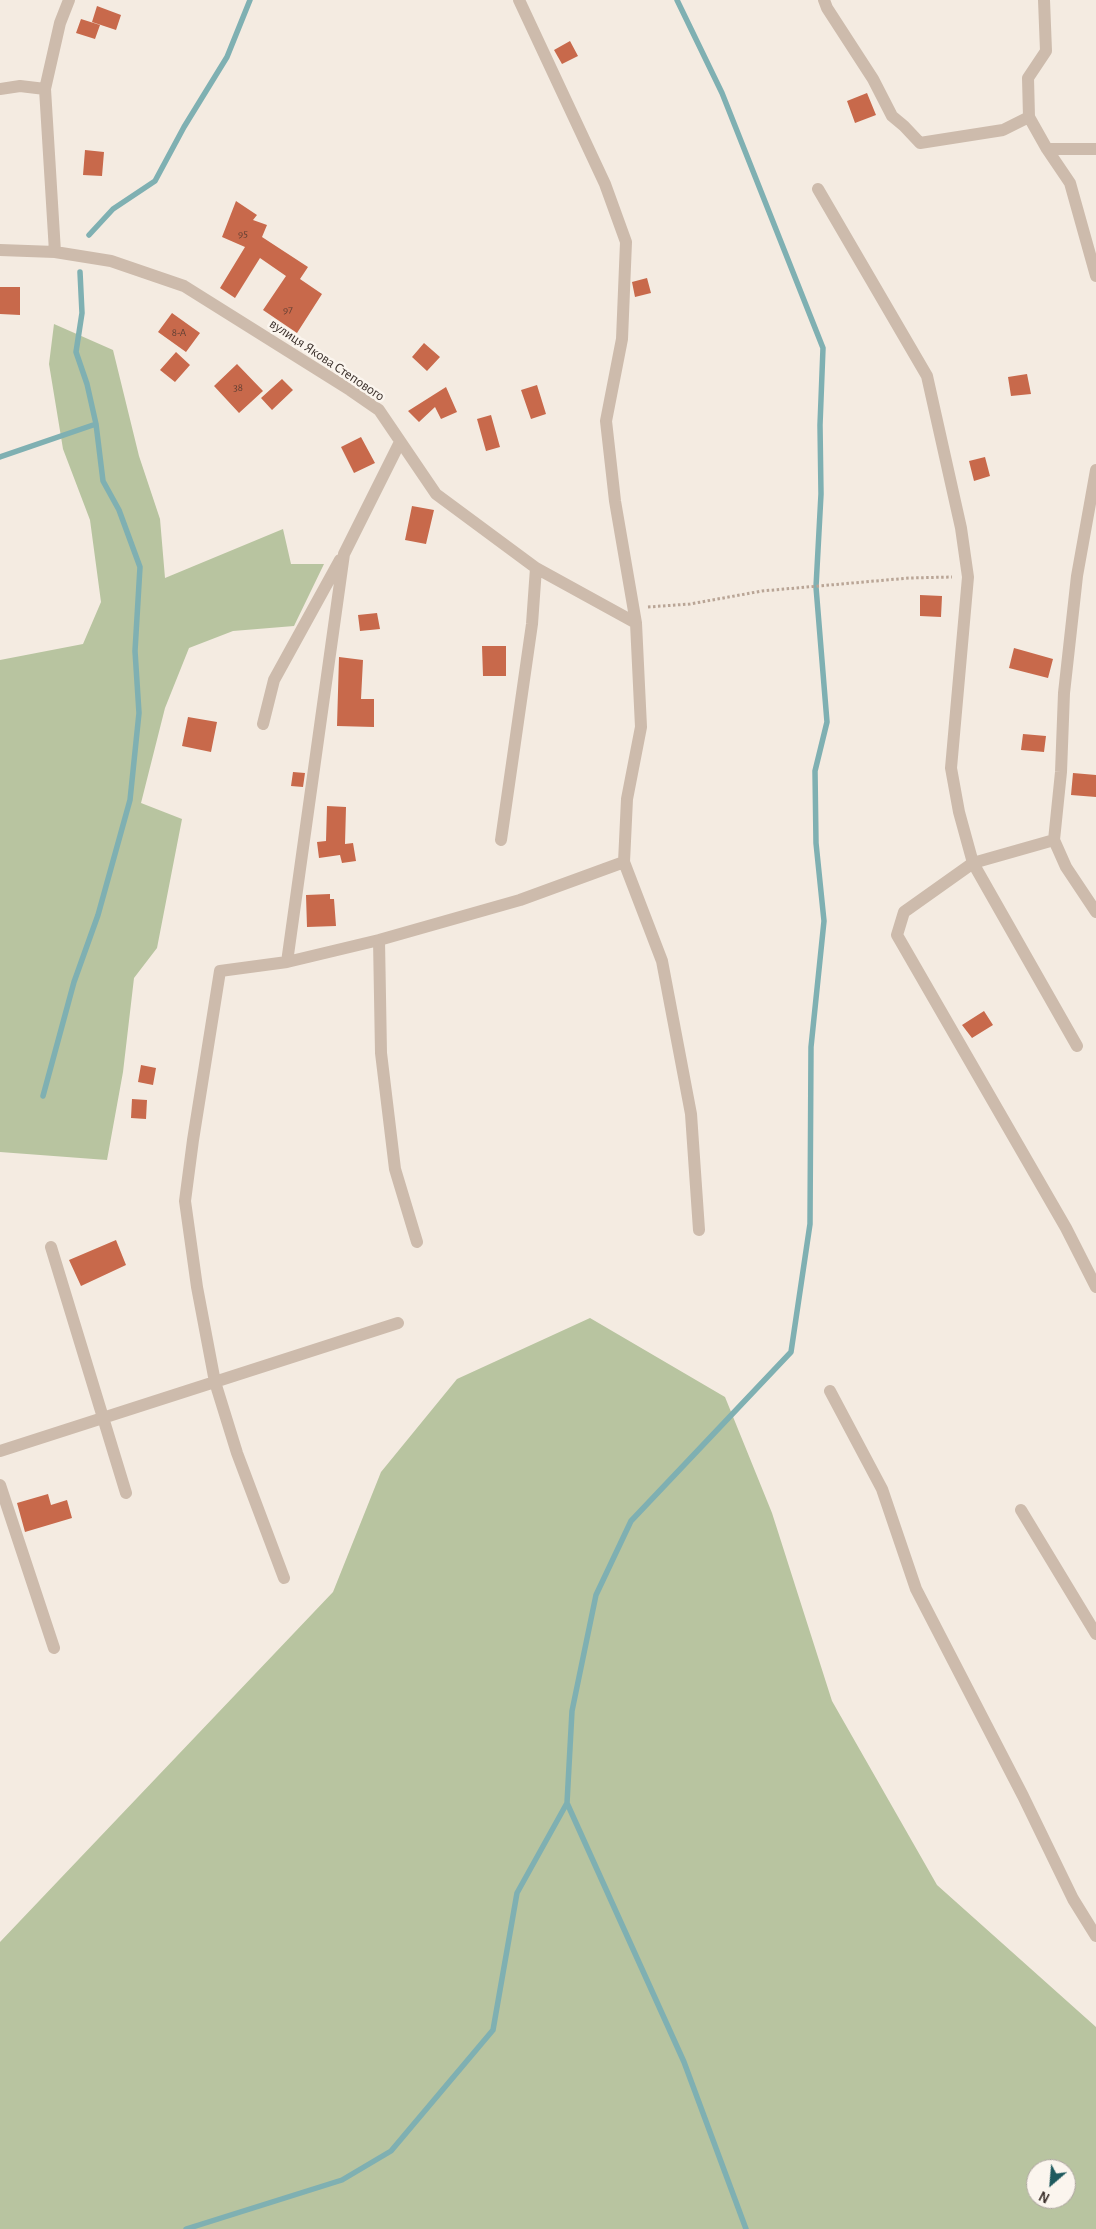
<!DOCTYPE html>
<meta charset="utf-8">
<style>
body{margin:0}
#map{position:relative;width:1096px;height:2229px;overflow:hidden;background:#f4ebe1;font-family:"Alegreya Sans",sans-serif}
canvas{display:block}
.north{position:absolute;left:1026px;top:2159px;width:50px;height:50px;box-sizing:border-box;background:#fbf5ee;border:1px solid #aea6a0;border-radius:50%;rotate:207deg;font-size:14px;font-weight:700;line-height:20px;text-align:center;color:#3b302b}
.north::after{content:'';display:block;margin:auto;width:18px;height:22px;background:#1f5a5e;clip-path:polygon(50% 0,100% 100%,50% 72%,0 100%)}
</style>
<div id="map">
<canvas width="1096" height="2229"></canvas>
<div class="north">N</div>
</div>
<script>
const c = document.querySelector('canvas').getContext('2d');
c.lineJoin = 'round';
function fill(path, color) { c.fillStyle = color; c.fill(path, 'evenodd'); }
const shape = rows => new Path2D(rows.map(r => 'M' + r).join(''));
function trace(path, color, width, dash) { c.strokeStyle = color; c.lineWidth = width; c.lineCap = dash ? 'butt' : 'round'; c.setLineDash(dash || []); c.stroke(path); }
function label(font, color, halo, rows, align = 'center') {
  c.font = font + ' "Alegreya Sans",sans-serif'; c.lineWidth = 5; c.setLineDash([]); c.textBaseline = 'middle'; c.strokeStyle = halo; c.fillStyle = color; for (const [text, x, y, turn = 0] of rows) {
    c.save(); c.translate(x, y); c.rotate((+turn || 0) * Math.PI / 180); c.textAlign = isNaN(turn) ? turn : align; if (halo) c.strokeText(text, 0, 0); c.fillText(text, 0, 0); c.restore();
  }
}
const green = shape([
 [54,324,113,350,139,456,160,519,165,578,283,529,291,564,324,564,294,626,233,631,189,648,165,708,141,803,182,819,157,948,134,978,123,1072,107,1160,0,1152,0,660,83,644,101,602,90,520,63,449,49,364],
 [590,1318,725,1397,772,1513,832,1701,937,1885,1096,2027,1096,2229,0,2229,0,1942,333,1592,381,1472,457,1379],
 [1036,2169,1066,2169,1066,2199,1036,2199]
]);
const stream = shape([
 [677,0,722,93,823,348,820,425,821,494,816,587,827,722,815,771,816,843,824,921,811,1047,810,1224,791,1352,631,1521,596,1595,572,1711,567,1803,684,2062,746,2229],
 [89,235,113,209,155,181,184,127,227,57,250,0],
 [0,457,96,424],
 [43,1096,74,982,98,915,130,800,139,713,135,651,140,567,119,510,103,481,96,424,87,384,76,352,82,313,80,272],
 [186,2229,342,2180,391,2151,493,2030,517,1893,567,1803]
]);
const building = shape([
 [97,6,121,15,116,30,92,22],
 [81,19,100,25,95,39,76,33],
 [570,41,578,56,562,64,554,50],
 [867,93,876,115,855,123,847,101],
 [85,150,104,152,102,176,83,175],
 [236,201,257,215,253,220,267,225,262,237,308,267,300,279,322,294,297,333,263,310,286,276,260,258,235,298,220,288,245,247,222,237],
 [647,278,651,293,635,297,632,282],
 [0,287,20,287,20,315,0,314],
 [172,313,200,333,186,352,158,332],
 [424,343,440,357,427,371,412,357],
 [176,352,190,365,175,382,160,370],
 [237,364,263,391,239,413,214,386],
 [1027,374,1031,394,1011,396,1008,377],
 [282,379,293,390,272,410,261,398],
 [537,385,546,414,531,419,521,390],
 [446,387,457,412,441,419,435,407,419,422,408,411],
 [491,415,500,447,486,451,477,419],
 [361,437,375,463,354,473,341,447],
 [985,457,990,476,974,481,969,461],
 [412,506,434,510,426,544,405,540],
 [920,595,942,596,941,617,920,616],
 [377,613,380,629,360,631,358,615],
 [482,646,506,646,506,676,483,676],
 [1014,648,1053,659,1048,678,1009,668],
 [339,657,363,660,361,699,374,699,374,727,337,726],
 [188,717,217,722,211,752,182,746],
 [1023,734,1046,736,1044,752,1021,750],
 [293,772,305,773,303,787,291,786],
 [1073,773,1096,775,1096,797,1071,795],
 [327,806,346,807,345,844,353,843,356,861,342,863,340,855,319,858,317,842,326,841],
 [330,894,330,899,334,899,336,926,307,927,306,895],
 [984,1011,993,1025,972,1038,962,1025],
 [141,1065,156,1068,153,1085,138,1082],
 [132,1099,147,1100,146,1119,131,1118],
 [116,1240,126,1265,81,1286,69,1260],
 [48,1494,51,1505,67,1500,72,1518,25,1532,17,1503]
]);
const path = shape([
 [648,607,690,604,762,591,909,578,952,577]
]);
const minor = shape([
 [519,0,605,184,626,242,622,339,606,421,615,501,636,623,641,727,627,799,624,862,662,961,691,1114,699,1230],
 [824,0,827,8,873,79,892,116,904,126,920,143,1003,130,1029,117],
 [1044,0,1046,51,1028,78,1029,117,1047,149,1070,183,1096,276],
 [0,89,20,86,45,89],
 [1047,149,1096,149],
 [818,189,927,376,961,528,968,577,951,768,959,812,973,863,1077,1046],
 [0,250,55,252,111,261,184,286,350,390,379,410,436,494,536,568,636,623],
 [55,252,45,89,60,23,69,0],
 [1096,470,1077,576,1064,693,1061,772,1054,840,1066,867,1096,912],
 [263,724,274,680,340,560],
 [501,840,532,624,536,568],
 [1054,840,973,863,904,912,897,935,1066,1228,1096,1287],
 [379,940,381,1053,395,1169,417,1242],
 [287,962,344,554,400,442],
 [51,1247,126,1493],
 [830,1391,882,1489,916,1589,1023,1796,1073,1899,1096,1936],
 [0,1451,398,1323],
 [0,1485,54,1648],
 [1021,1510,1096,1634],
 [284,1578,237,1453,215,1382,197,1287,185,1201,193,1140,220,971,287,962,379,940,520,900,624,862]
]);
const numberNames = [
 ["95",243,234],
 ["97",288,310],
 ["8-А",179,333],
 ["38",238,388]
];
const streetNames = [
 ["вулиця Якова Степового",327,360,34]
];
fill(green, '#b8c4a0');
trace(stream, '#7fb0b2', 5.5);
fill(building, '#c8694b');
trace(path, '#b9a596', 3, [2.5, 2.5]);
trace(minor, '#cdbbac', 12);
label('11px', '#5e3e33', null, numberNames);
label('14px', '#3b302b', '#fbf5ee', streetNames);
</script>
